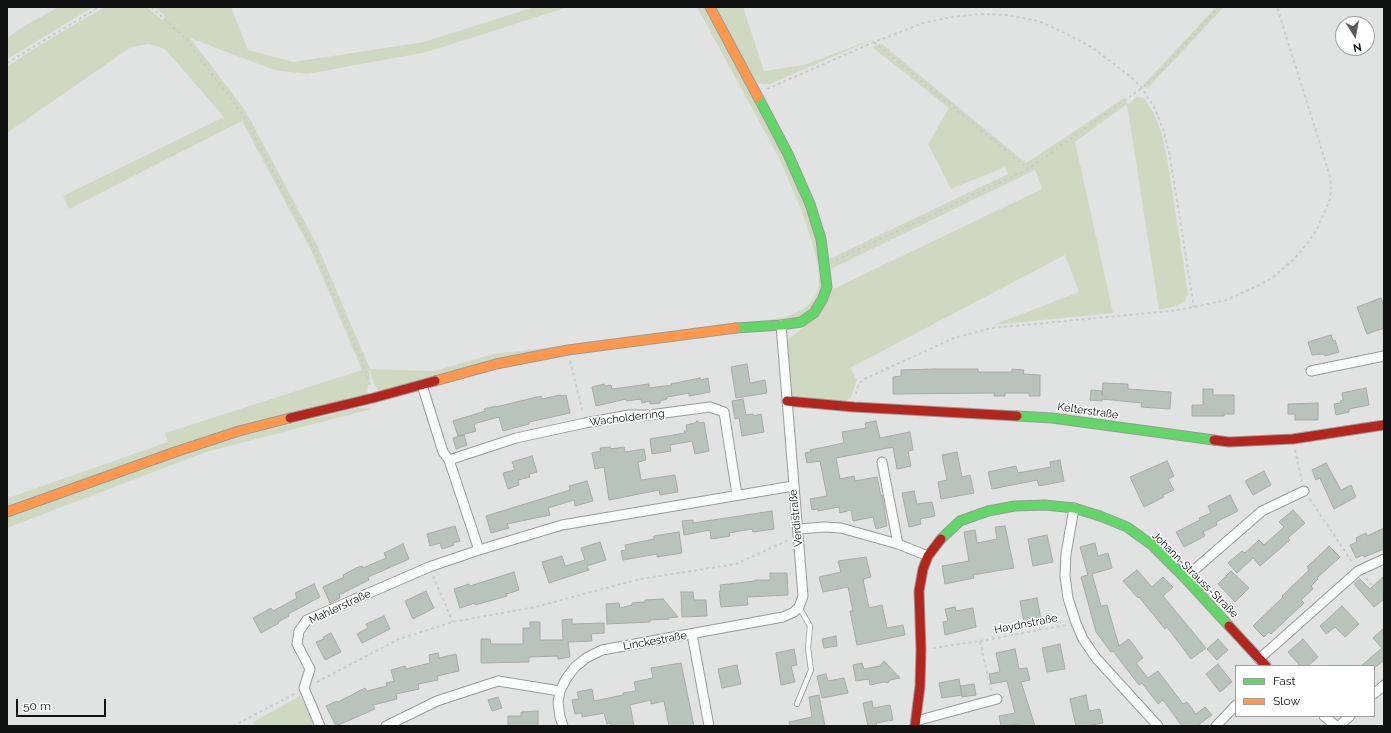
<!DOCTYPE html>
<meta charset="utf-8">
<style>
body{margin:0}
#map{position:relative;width:1391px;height:733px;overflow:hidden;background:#e1e3e2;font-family:Raleway,sans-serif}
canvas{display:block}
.frame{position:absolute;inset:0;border:8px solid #111212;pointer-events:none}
.legend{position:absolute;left:1235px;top:665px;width:140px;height:52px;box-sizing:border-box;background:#fff;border:1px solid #a0a0a0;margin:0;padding:5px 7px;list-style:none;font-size:12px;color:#111212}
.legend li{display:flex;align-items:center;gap:8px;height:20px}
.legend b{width:20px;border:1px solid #a0a0a0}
.north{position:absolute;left:1335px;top:16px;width:40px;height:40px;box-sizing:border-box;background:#fff;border:1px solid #a0a0a0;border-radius:50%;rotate:169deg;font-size:11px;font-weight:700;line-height:16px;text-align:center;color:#111212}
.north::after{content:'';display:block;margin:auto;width:14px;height:18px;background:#5a5b5b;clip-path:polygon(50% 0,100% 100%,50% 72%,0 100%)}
.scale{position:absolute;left:16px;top:699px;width:90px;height:18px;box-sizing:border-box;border:2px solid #111212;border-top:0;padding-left:5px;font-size:12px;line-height:14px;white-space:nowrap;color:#111212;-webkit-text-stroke:3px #fff;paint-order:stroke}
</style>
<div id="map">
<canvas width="1391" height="733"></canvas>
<div class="frame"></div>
<ul class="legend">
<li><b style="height:5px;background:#63d668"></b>Fast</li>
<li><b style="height:5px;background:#ff974d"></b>Slow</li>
</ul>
<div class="north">N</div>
<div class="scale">50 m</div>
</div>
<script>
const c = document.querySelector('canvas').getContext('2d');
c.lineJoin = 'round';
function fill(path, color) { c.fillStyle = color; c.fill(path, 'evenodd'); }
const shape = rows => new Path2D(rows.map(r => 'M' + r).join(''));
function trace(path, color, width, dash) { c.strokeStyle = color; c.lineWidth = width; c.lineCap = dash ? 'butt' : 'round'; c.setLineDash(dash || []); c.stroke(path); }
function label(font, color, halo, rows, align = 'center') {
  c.font = font + ' Raleway,sans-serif'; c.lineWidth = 3; c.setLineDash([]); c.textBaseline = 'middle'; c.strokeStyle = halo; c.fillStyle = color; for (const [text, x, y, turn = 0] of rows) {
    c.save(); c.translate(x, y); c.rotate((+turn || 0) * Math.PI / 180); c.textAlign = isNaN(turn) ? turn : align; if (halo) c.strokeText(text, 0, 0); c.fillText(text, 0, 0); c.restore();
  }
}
const green = shape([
 [59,7,93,7,7,59,7,38,24,26],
 [105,7,147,7,163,21,165,16,154,7,231,7,248,50,293,62,424,42,534,7,568,7,427,52,307,74,274,70,190,38,245,110,317,245,370,369,434,371,493,354,562,346,381,392,375,386,370,371,367,395,7,507,7,496,8,498,168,442,165,433,362,370,311,250,242,121,69,209,63,196,224,117,165,49,149,44,131,47,7,133,7,66,65,30],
 [697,7,705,7,784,154,817,239,823,286,810,310,799,317,750,323,785,317,804,309,814,299,819,286,818,267,812,242,801,209,779,158],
 [715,7,743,7,764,71,804,65,876,38,770,84,762,84,754,81],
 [1216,7,1224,7,1147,89,1144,84],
 [882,44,1026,163,1124,98,1128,104,1137,97,1144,98,1153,112,1161,131,1167,158,1188,293,1185,301,1176,306,1159,310,1127,104,1075,142,1113,313,993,325,1079,292,1065,255,850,368,857,380,851,397,846,401,790,398,787,340,818,316,831,290,1042,189,1035,170,831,269,829,259,1008,174,1005,167,951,189,928,144,949,108,872,47],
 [358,408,372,409,206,452,7,528,7,517,177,456,242,436],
 [300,696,316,724,311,726,254,726,253,722]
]);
const building = shape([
 [1381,298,1384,307,1384,328,1367,334,1357,307,1381,298],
 [1331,335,1333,341,1335,340,1339,352,1325,356,1324,354,1312,355,1308,342,1331,335],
 [747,364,750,383,765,380,767,393,736,398,731,367,747,364],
 [934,369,978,369,978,372,1012,372,1012,369,1024,370,1023,374,1040,375,1040,396,1029,396,1029,393,1005,393,1005,396,994,396,995,393,893,394,893,377,901,376,901,370,934,369],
 [700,378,701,380,708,378,710,392,689,396,689,393,667,397,667,399,660,401,660,403,650,404,650,401,642,403,641,399,627,401,626,399,596,406,592,387,604,384,605,386,611,385,612,389,649,384,649,388,672,385,671,384,700,378],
 [1103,383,1128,384,1128,389,1171,392,1170,409,1141,407,1142,403,1102,399,1102,401,1090,400,1091,390,1102,391,1102,395,1103,383],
 [1366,388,1369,405,1349,409,1349,412,1336,415,1334,404,1341,403,1340,401,1343,400,1342,393,1366,388],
 [1203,389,1213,389,1213,395,1234,395,1234,414,1224,414,1224,416,1192,416,1192,405,1203,405,1203,389],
 [560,395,561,396,566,395,570,413,529,422,529,424,503,431,499,417,477,423,474,425,476,431,458,436,453,421,485,411,484,409,496,406,496,407,541,396,542,399,560,395],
 [743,399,746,415,753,414,754,416,761,414,764,432,742,436,739,418,735,419,732,401,743,399],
 [1318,403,1318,420,1295,420,1295,414,1288,414,1288,404,1318,403],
 [697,421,700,423,704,422,709,451,695,454,692,441,670,445,671,451,652,454,650,439,685,433,684,431,687,431,686,425,695,423,697,421],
 [876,421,880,438,910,432,913,450,908,451,911,466,897,469,893,447,836,458,840,479,854,476,855,481,877,477,881,496,882,495,887,526,876,529,873,517,853,521,851,510,840,513,839,507,818,511,818,509,812,510,810,499,827,496,820,461,807,463,805,453,811,452,810,450,844,443,842,432,866,428,865,423,876,421],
 [464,435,467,445,456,449,453,438,464,435],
 [610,447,610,449,624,447,625,452,644,449,646,460,638,462,641,480,675,475,678,492,660,495,659,490,609,500,604,467,595,469,592,453,601,451,600,448,610,447],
 [957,452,962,477,970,475,974,493,941,499,938,482,947,480,942,455,957,452],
 [532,456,537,472,529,474,530,477,518,480,519,485,508,489,503,473,515,470,512,462,532,456],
 [1060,460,1064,481,1039,486,1037,480,992,489,988,472,1016,466,1018,473,1051,467,1050,462,1060,460],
 [1167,461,1174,476,1168,479,1174,490,1163,495,1164,497,1144,507,1130,477,1167,461],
 [1326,463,1341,490,1351,485,1356,497,1334,509,1320,478,1316,480,1312,470,1326,463],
 [1264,471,1271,485,1253,495,1245,481,1264,471],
 [587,481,593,501,575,506,574,500,548,508,550,515,507,524,509,528,491,533,486,516,570,490,569,486,587,481],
 [914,491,917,504,932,502,935,516,920,519,921,524,909,527,902,493,914,491],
 [1230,495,1238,511,1216,522,1217,525,1203,532,1205,536,1184,547,1176,532,1200,520,1199,518,1211,513,1208,506,1230,495],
 [1293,510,1305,523,1288,538,1290,540,1260,566,1253,558,1237,573,1228,563,1242,551,1245,553,1259,540,1264,545,1284,527,1279,522,1293,510],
 [772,511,774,529,753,532,752,529,729,533,730,536,711,539,710,530,684,535,682,521,693,520,693,523,772,511],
 [455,526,460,541,453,543,454,545,442,549,440,543,430,546,427,534,455,526],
 [1005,526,1014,568,973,575,974,578,945,584,942,566,969,561,964,532,975,530,977,543,997,539,995,527,1005,526],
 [1384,528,1384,549,1364,557,1363,555,1356,558,1350,545,1357,542,1356,538,1366,533,1367,536,1384,528],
 [679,532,682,553,657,557,657,554,623,560,621,551,626,550,625,545,654,539,654,536,679,532],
 [1047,535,1053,562,1033,566,1028,539,1047,535],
 [600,542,606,560,587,566,589,570,549,583,542,562,562,556,565,566,585,560,581,548,600,542],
 [1095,543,1098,556,1108,553,1112,568,1092,574,1101,606,1107,605,1119,646,1129,639,1143,658,1136,663,1148,678,1158,671,1183,704,1187,702,1196,714,1205,707,1212,715,1197,726,1182,726,1163,700,1158,704,1142,683,1139,685,1113,651,1111,652,1096,632,1081,577,1088,575,1080,547,1095,543],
 [403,544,409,559,368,577,369,580,339,595,340,598,330,603,323,587,344,577,343,575,356,568,362,566,363,568,386,558,384,553,403,544],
 [1329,546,1340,557,1317,578,1318,579,1311,586,1313,589,1301,600,1304,603,1271,634,1269,632,1264,637,1253,626,1283,597,1282,596,1309,570,1307,567,1329,546],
 [866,557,871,577,863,579,869,608,882,605,887,628,903,625,905,635,857,645,850,611,853,611,848,587,823,592,819,577,841,572,838,561,866,557],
 [1137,570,1152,587,1163,577,1173,587,1163,596,1206,648,1191,659,1167,627,1165,629,1139,597,1138,598,1123,581,1137,570],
 [1231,571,1249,588,1235,602,1218,584,1231,571],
 [514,572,519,590,506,594,507,596,475,605,475,603,460,608,454,589,469,584,470,586,514,572],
 [770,573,787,573,788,595,747,597,748,605,721,607,719,591,721,591,720,585,755,581,755,580,770,580,770,573],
 [1384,576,1384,599,1374,607,1354,584,1360,579,1370,589,1384,576],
 [314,584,320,597,288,614,289,616,278,622,279,623,261,633,253,618,271,608,273,611,297,598,295,593,314,584],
 [426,591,434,608,413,619,405,601,426,591],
 [681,592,693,592,694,600,706,600,707,616,682,617,681,592],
 [1037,598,1041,619,1024,622,1020,601,1037,598],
 [663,599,678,617,668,618,669,619,650,620,650,622,607,624,606,604,619,603,620,608,632,605,632,603,645,602,645,600,663,599],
 [1342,606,1359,624,1345,637,1335,627,1326,634,1320,626,1342,606],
 [955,607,956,611,973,608,976,627,945,635,943,622,948,621,945,609,955,607],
 [384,616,390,629,362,643,357,634,368,628,366,624,384,616],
 [572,619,572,624,604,623,604,633,591,634,592,641,568,642,570,657,558,659,558,656,529,657,529,662,481,663,481,639,490,639,491,644,523,644,523,628,530,628,530,622,540,622,540,640,563,640,562,620,572,619],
 [1384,628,1384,660,1377,666,1361,666,1382,648,1373,638,1384,628],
 [331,633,341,652,325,660,316,642,324,639,323,637,331,633],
 [836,636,837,646,824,648,822,639,836,636],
 [1218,639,1228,650,1217,660,1207,649,1218,639],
 [1303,639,1318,657,1308,666,1300,666,1288,652,1303,639],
 [1060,644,1065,669,1047,672,1042,648,1060,644],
 [794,649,797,665,791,666,795,682,781,685,776,653,794,649],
 [1015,649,1019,669,1027,668,1030,680,1021,682,1035,726,1020,726,1020,724,1001,726,999,716,1015,713,1007,681,991,684,989,674,1000,672,996,653,1015,649],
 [438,653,439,658,456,654,459,671,437,676,438,680,418,684,419,689,396,694,397,699,373,705,375,709,336,726,326,706,337,701,338,702,365,688,367,691,387,686,386,683,394,681,391,670,405,666,406,669,430,663,429,655,438,653],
 [884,661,900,678,890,680,888,683,884,682,870,685,869,679,856,681,853,665,862,663,864,669,880,666,884,661],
 [681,663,694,726,669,726,664,701,651,704,651,700,630,705,634,726,611,726,611,723,607,724,604,713,582,717,582,713,575,714,572,700,579,699,577,692,592,689,594,701,623,695,623,693,636,691,634,682,653,678,651,668,681,663],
 [1218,664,1232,682,1220,692,1206,674,1218,664],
 [737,665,741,684,722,688,718,669,737,665],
 [826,674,828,681,844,678,848,693,822,698,817,676,826,674],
 [959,679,962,695,942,698,939,683,959,679],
 [974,684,976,695,962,697,960,686,974,684],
 [819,695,825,726,790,726,789,722,812,717,809,697,819,695],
 [1086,695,1089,711,1100,709,1103,723,1086,726,1076,726,1070,699,1086,695],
 [498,697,502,708,492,711,488,700,498,697],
 [872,701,873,708,890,705,893,720,876,723,877,726,868,726,863,703,872,701],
 [538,711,538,726,508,726,508,716,521,716,521,712,538,711]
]);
const path = shape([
 [151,7,185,38,243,115,314,249,366,370,370,385],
 [874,42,1028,169],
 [7,63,99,7],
 [767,89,874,42,923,23,952,17,980,14,1008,15,1038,21,1065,33,1093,48,1130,76,1142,88,1155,109,1163,129,1170,157,1194,307],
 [836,260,1028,169,1142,88,1153,79,1219,7],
 [570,361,583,413],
 [856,394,857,388,862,380,954,338,992,328,1171,311,1194,307,1226,300,1253,288,1272,278,1293,260,1307,244,1317,229,1330,199,1331,185,1329,173,1277,7],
 [1295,450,1302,481],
 [1310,499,1352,562],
 [433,576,453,622],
 [1366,578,1378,592],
 [980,641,1066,625],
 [933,648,980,641,991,690],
 [317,682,399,639,453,622,535,607,640,579,736,564,788,540],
 [233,726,296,693]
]);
const lane = shape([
 [797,704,811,670,808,648,810,626,799,607]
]);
const street = shape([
 [1311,371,1384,356],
 [422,385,443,452,449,460,479,550,562,525,793,486],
 [449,460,516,438,585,423,629,415,649,415,710,407,724,412,737,495],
 [882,462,898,544],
 [1074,508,1066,554,1065,576,1068,598,1076,623,1083,639,1096,658,1158,726],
 [798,529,825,527,841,528,898,544,928,556],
 [1185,578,1262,511,1304,491],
 [692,634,709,726],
 [1259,659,1358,571,1384,559],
 [1374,694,1384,685],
 [1324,716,1336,726],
 [916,721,997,699],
 [320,726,304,688,310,669,297,644,299,631,307,620,429,567,479,550],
 [386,726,437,701,498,681,560,691],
 [563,726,560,717,558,702,560,691,566,679,575,667,586,658,602,650,783,617,794,612,799,607,803,596,781,325],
 [1216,726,1236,705],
 [1339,726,1350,716]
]);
const fast = shape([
 [736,328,781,325,801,322,814,313,822,300,827,287,821,239,810,204,788,154,758,97],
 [1017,416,1052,418,1214,440],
 [941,539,960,521,988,511,1015,506,1045,505,1074,508,1100,516,1127,527,1152,545,1185,578,1229,626]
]);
const slow = shape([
 [710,7,758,97],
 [435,381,496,364,568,350,736,328],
 [7,512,175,452,239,431,290,418]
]);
const jam = shape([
 [787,401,854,407,1017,416],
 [290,418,373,398,435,381],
 [1214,440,1229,442,1293,439,1384,425],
 [1229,626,1266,666],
 [915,726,920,686,921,650,919,591,923,569,928,556,941,539]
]);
const streetNames = [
 ["Kelterstraße",1088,411,8],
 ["Wacholderring",627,418,-7],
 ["Verdistraße",796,518,-96],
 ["Johann-Strauss-Straße",1195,575,45],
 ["Mahlerstraße",340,607,-25],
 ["Haydnstraße",1026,624,-11],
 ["Linckestraße",655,641,-10]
];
fill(green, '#cfd9c2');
fill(building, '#b8c3bc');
trace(building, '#a8aaa9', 1);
trace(lane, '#9a9c9b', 6);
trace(street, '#9a9c9b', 11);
trace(fast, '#9a9c9b', 11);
trace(slow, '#9a9c9b', 11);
trace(jam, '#9a9c9b', 11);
trace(path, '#cacbcb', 2, [3, 3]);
trace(lane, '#fafbfb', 4.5);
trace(street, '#fafbfb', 9);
trace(fast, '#63d668', 9);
trace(slow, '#ff974d', 9);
trace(jam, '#b3261e', 9);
label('11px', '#111212', '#fff', streetNames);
</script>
